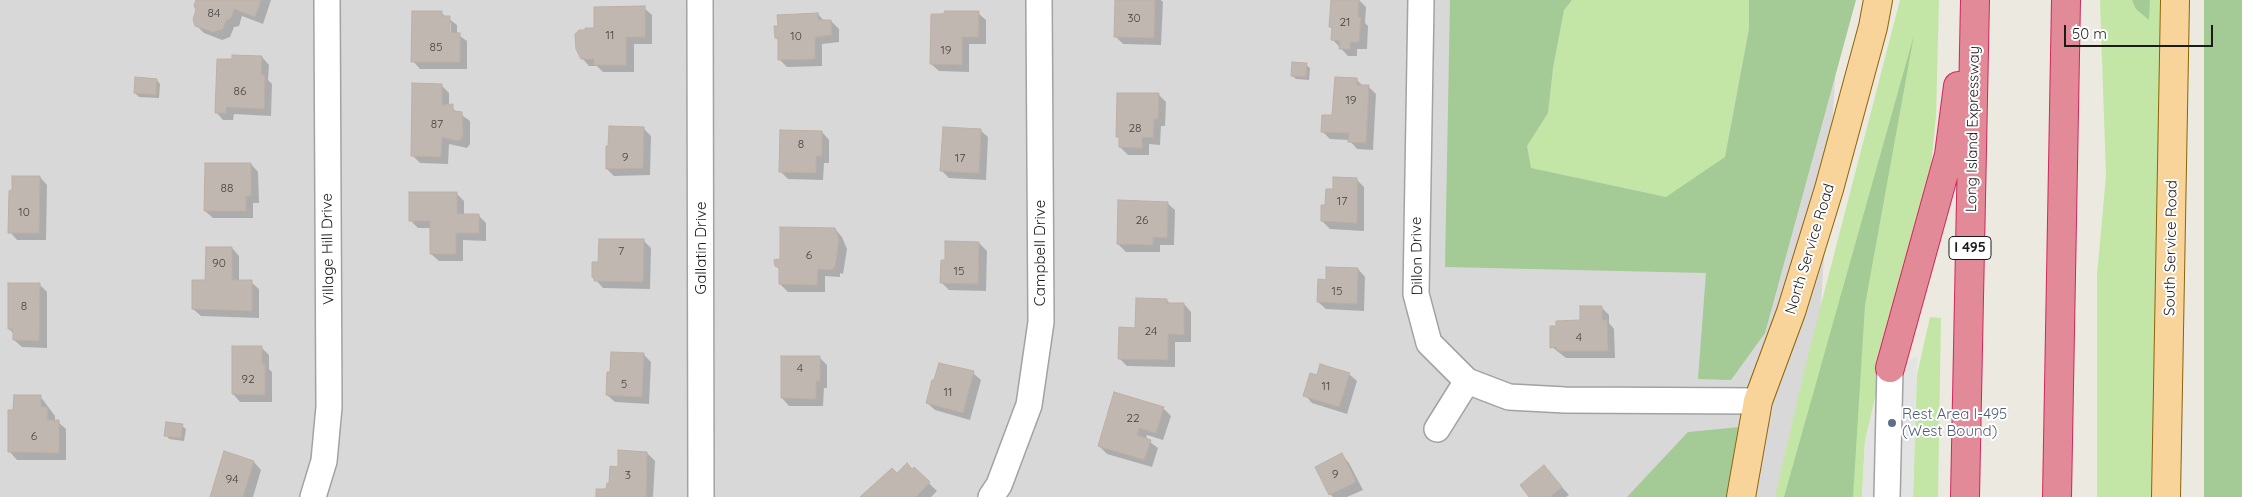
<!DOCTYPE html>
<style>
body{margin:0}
#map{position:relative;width:2242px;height:497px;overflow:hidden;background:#ece9e0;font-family:Quicksand,sans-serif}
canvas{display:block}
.scale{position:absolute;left:2064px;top:25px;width:149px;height:22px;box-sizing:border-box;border:2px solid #1b1b1b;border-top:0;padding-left:6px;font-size:15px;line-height:18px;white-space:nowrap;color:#1b1b1b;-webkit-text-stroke:4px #fff;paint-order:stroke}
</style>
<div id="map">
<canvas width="2242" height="497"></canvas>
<div class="scale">50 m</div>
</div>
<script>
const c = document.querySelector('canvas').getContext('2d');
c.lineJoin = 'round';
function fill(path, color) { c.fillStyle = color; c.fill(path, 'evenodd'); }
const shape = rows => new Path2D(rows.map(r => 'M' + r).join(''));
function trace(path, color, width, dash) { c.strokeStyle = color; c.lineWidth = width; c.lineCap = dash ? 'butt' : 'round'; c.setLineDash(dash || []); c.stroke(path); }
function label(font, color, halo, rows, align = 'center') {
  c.font = font + ' Quicksand,sans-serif'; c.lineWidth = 4; c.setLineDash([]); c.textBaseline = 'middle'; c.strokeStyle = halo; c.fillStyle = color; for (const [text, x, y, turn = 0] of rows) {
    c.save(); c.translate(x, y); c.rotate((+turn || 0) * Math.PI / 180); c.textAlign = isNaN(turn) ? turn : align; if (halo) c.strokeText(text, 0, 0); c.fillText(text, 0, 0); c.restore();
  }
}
const residential = shape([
 [0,0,1840,0,1809,497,0,497]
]);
const grass = shape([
 [1572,0,1749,0,1749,29,1725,157,1667,197,1531,168,1527,146,1548,113,1553,68,1564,10],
 [1900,0,1939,0,1936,116,1927,205,1876,394,1865,441,1862,497,1775,497,1809,351],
 [2100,0,2162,0,2154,497,2097,497,2097,275,2106,176],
 [1930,317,1941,318,1938,497,1913,497,1917,375]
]);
const forest = shape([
 [1450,0,1572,0,1564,10,1553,68,1548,113,1527,146,1531,168,1666,197,1725,157,1749,29,1749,0,1856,0,1765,333,1731,380,1698,379,1706,273,1445,267],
 [2132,0,2150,0,2149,20,2136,9],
 [2204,0,2242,0,2242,497,2204,497],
 [1914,35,1865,305,1853,497,1784,497],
 [1740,427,1728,497,1627,497,1688,432]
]);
const parking = shape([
 [1917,357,1913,497,1862,497,1865,441,1884,366]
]);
const shadow = shape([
 [197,0,271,0,263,24,242,16,239,26,234,27,230,37,222,40,204,33,196,25],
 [1116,0,1161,0,1163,2,1161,45,1123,44,1115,36],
 [1332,0,1359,0,1366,7,1365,23,1368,26,1367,49,1357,49,1357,56,1348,56,1333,40,1333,29,1330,27],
 [644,8,652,15,652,44,634,44,634,72,603,72,597,66,589,66,582,58,595,29],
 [441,13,457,25,457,34,467,41,467,69,420,69,413,61],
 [449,21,451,23,451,39,448,39],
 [978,13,986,20,986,44,969,44,969,72,939,71,931,64],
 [818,14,824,21,831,21,839,29,839,42,822,44,822,66,787,67,780,60,779,41,776,38],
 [262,57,269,65,268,80,272,84,271,116,234,114,233,120,223,120,216,112],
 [1306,65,1310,68,1309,80,1296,79,1292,75],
 [1356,79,1363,86,1369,87,1376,94,1373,150,1357,149,1349,140,1330,139,1322,131],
 [157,80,160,84,159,98,139,97,135,93],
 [441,85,449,93,449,106,470,121,470,144,467,148,449,144,448,164,420,163,412,155],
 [1158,94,1166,102,1165,126,1161,126,1160,145,1149,144,1149,155,1128,155,1120,147,1120,139,1118,136],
 [643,128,651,136,650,175,614,176,607,169],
 [980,130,988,137,986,180,949,178,941,170],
 [822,132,829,140,829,163,824,163,823,180,788,179,780,171],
 [251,164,258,172,259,203,253,203,253,218,213,218,205,211],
 [40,177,47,185,46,240,17,240,10,232],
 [1356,179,1364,187,1364,231,1330,229,1322,221,1334,191],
 [456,193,464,201,464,215,478,215,486,223,486,241,463,240,463,261,439,261,431,254,431,228,418,228,411,221],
 [1167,203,1175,210,1174,245,1160,245,1160,252,1126,252,1118,244],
 [835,229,842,237,847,249,843,274,840,273,840,277,825,276,825,292,788,292,780,284,781,270,776,265,781,260],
 [644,241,651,248,650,289,603,288,596,280,599,264],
 [979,243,987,251,986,291,949,290,941,282],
 [232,248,239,256,239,281,251,282,259,289,259,318,201,316,193,309,207,281],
 [1358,269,1365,277,1364,311,1326,309,1318,302,1327,281],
 [39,284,47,292,47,348,22,347,14,340,14,334,9,329],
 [1166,300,1171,304,1184,304,1191,312,1191,342,1175,342,1175,367,1127,366,1120,359,1137,329],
 [1601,307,1609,315,1609,323,1614,329,1615,358,1566,358,1552,347],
 [262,348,269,355,269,369,272,372,272,402,240,402,233,394],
 [643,354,651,362,649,404,615,402,607,395],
 [819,357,827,365,827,388,824,388,823,406,789,406,782,398],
 [973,373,981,380,970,420,935,410,927,403],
 [1349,374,1357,381,1347,414,1312,403,1305,395],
 [40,396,55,416,55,421,58,422,66,429,66,460,17,460,10,452,15,411],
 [1163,408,1171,416,1163,440,1147,435,1146,439,1158,448,1152,467,1107,454,1099,446],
 [182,426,186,429,184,441,169,439,166,435],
 [647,453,655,461,653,497,597,497,608,491,619,468],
 [1342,455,1349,463,1363,490,1347,497,1333,497,1330,494],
 [254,462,261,470,253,497,211,497],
 [1544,467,1569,495,1566,497,1531,497],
 [914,469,937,491,931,497,862,497,897,475]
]);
const building = shape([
 [196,0,261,0,255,17,234,9,231,18,226,20,223,29,213,32,195,26,193,19,196,10,194,5,196,0],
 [1115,0,1155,0,1154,38,1114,37,1115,0],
 [1331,0,1359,0,1358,17,1361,17,1359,42,1350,42,1350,49,1339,49,1340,41,1331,40,1332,27,1329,27,1331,0],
 [645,6,645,37,626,37,626,65,594,65,594,59,581,59,576,49,575,34,579,30,585,30,585,28,594,28,594,7,645,6],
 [412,11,442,11,442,16,450,16,450,32,460,33,460,62,411,62,412,11],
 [945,11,979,11,978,37,962,37,962,65,930,64,931,14,943,14,945,11],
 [818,13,818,20,831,20,832,35,815,37,815,59,778,60,778,38,775,38,774,26,778,26,777,15,818,13],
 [232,55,262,56,261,75,265,75,264,109,226,107,226,113,215,113,217,59,232,59,232,55],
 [1292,62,1307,63,1306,77,1291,76,1292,62],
 [135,77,157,79,156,95,134,93,135,77],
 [1335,77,1357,78,1357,85,1369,85,1366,143,1348,142,1349,133,1321,132,1322,115,1332,115,1335,77],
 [412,83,442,84,442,105,453,104,453,111,462,112,463,136,459,141,442,137,441,157,411,156,412,83],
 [1117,93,1159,93,1158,119,1154,119,1153,138,1142,137,1142,148,1119,147,1119,137,1116,137,1117,93],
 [609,126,644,127,643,168,606,169,606,146,608,146,609,126],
 [943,127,981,129,979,173,940,171,943,127],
 [780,130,822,131,822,156,816,156,816,173,779,172,780,130],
 [205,163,251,163,251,196,246,196,246,211,204,211,205,163],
 [12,176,40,176,39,233,8,233,9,191,12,190,12,176],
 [1333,177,1357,178,1357,223,1321,221,1321,205,1325,205,1326,189,1333,189,1333,177],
 [409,192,457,192,457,214,479,214,479,233,456,233,456,254,430,254,430,221,409,221,409,192],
 [1118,200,1168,202,1167,238,1153,237,1153,245,1117,244,1118,200],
 [780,227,835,228,839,240,835,267,833,267,833,270,818,269,817,285,779,284,779,268,775,266,774,260,780,259,780,227],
 [599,239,644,239,643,282,594,281,594,278,592,277,592,262,598,262,599,239],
 [945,241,979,242,978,284,940,283,941,260,945,260,945,241],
 [206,247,232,247,232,280,252,280,252,311,192,309,192,280,205,280,206,247],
 [1326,267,1358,268,1357,304,1317,302,1318,279,1326,280,1326,267],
 [8,283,40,283,39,341,13,340,13,329,8,329,8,283],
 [1136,298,1167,299,1167,303,1184,303,1184,335,1168,334,1168,360,1118,359,1119,327,1135,328,1136,298],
 [1580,306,1602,306,1602,320,1607,320,1608,351,1557,351,1557,347,1550,348,1550,326,1556,326,1556,321,1580,320,1580,306],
 [232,346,262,346,262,363,265,364,265,395,232,394,232,346],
 [611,352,644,353,642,397,606,395,607,372,610,372,611,352],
 [781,356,820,356,820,381,816,381,816,399,781,398,781,356],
 [939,363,974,371,963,413,926,403,932,380,934,380,939,363],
 [1320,364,1350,373,1339,407,1303,396,1310,373,1317,375,1320,364],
 [1114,392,1164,407,1156,433,1139,428,1137,435,1151,440,1144,460,1098,446,1114,392],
 [14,395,41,395,41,407,48,407,47,420,59,420,59,453,8,452,8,410,13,410,14,395],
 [166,422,183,424,181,438,164,436,166,422],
 [618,450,647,452,646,497,596,497,596,489,606,489,607,483,609,483,610,466,618,467,618,450],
 [224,451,254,461,243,497,210,497,224,451],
 [1342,453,1356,482,1329,495,1315,467,1342,453],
 [907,463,912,469,914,467,930,482,916,497,860,497,892,468,897,473,907,463],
 [1544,465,1562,487,1550,497,1529,497,1520,485,1544,465]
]);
const minor = shape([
 [700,0,701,497],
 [1421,0,1416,294,1429,343,1467,381,1509,397,1565,400,1758,401],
 [1437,429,1467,381],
 [313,497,324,461,329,407,327,0],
 [991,497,999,485,1029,405,1041,322,1039,0],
 [1887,497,1890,368]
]);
const major = shape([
 [1741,497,1758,401,1791,312,1829,189,1873,27,1878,0],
 [2166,497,2175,0]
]);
const highway = shape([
 [1890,368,1949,155,1958,86],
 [1965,497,1975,0],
 [2057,497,2066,0]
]);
const markers = [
 [1892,423,5,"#5c6f8a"]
];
const numberNames = [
 ["84",214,13],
 ["30",1134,18],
 ["21",1345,22],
 ["11",610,35],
 ["10",796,36],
 ["85",436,47],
 ["19",946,50],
 ["86",240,91],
 ["19",1351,100],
 ["87",437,124],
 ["28",1135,128],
 ["8",801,144],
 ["9",625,157],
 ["17",960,158],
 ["88",227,188],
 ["17",1342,201],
 ["10",24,212],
 ["26",1142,220],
 ["7",621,251],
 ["6",809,255],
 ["90",219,263],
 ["15",959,271],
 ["15",1337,291],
 ["8",24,306],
 ["24",1151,331],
 ["4",1579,337],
 ["4",800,368],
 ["92",248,379],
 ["5",624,384],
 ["11",1326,386],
 ["11",948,392],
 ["22",1133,418],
 ["6",34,436],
 ["9",1335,474],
 ["3",628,475],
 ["94",232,479]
];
const shields = [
 [1970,248,42]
];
const shieldNames = [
 ["I 495",1970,248]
];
const streetNames = [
 ["Long Island Expressway",1973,129,-89],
 ["Gallatin Drive",701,248,-90],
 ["South Service Road",2171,248,-89],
 ["Village Hill Drive",328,249,-91],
 ["North Service Road",1810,249,-73],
 ["Campbell Drive",1040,253,-90],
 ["Dillon Drive",1417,256,-91]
];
const serviceNames = [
 ["Rest Area I-495",1902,414],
 ["(West Bound)",1902,431]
];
fill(residential, '#d9d8d8');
fill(grass, '#c3e6a7');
fill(forest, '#a4ca96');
fill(parking, '#e3e3e3');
fill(shadow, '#0003');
fill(building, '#c0b8b0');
trace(building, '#bdb0a4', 1);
trace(minor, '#a2a2a2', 28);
trace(major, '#8c6505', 30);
trace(highway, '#ce295b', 30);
trace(minor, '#fff', 25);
trace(major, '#f8d39a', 28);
trace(highway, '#e28a97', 28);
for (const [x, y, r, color] of markers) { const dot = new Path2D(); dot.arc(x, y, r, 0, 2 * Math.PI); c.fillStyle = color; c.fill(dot); trace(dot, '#fff', 2); }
label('12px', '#444240', null, numberNames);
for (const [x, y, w] of shields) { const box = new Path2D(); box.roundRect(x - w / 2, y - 11.5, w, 23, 4); c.fillStyle = '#fff'; c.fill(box); trace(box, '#1b1b1b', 1); }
label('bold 14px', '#1b1b1b', null, shieldNames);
label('15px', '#1b1b1b', '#fff', streetNames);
label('15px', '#4e5e75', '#fff', serviceNames, 'left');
</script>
